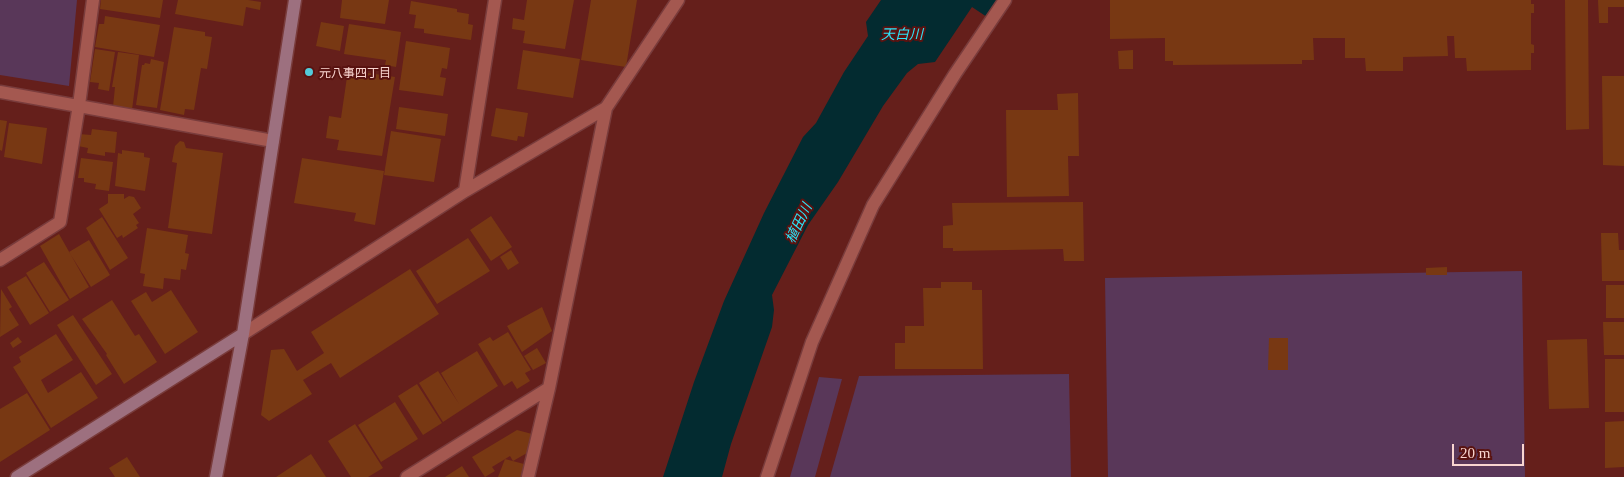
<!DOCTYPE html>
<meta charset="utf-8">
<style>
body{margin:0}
#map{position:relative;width:1624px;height:477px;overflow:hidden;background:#651f1b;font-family:Georgia,serif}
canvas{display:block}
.scale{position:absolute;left:1452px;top:444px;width:72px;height:22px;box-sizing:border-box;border:2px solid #f9d5d0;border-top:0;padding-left:6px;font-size:15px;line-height:18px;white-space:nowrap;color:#f9d5d0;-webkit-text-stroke:4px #591311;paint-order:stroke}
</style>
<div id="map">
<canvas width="1624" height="477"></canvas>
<div class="scale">20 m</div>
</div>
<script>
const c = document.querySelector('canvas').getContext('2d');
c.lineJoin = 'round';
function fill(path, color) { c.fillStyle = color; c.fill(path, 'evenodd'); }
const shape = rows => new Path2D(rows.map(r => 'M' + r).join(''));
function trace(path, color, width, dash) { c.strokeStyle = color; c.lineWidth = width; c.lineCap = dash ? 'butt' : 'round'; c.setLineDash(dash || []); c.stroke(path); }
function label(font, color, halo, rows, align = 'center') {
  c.font = font + ' Georgia,"Noto Sans JP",serif'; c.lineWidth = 4; c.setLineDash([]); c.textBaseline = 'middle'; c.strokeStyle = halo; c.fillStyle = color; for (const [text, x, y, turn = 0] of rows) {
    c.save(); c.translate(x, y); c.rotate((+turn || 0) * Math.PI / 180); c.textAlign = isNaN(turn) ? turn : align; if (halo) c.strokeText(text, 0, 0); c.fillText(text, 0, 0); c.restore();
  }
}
const green = shape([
 [0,0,77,0,69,86,0,75],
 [1522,271,1525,477,1108,477,1105,278],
 [1069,374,1071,477,830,477,859,376],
 [819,377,842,379,815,477,790,477]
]);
const water = shape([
 [881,0,998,0,987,17,972,7,935,62,918,64,907,73,883,106,838,182,808,225,772,295,774,310,772,327,731,444,722,477,663,477,694,382,724,301,764,213,803,137,816,123,844,72,868,36,866,22]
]);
const building = shape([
 [101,0,163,0,160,18,100,9],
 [178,0,248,0,261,2,260,10,246,7,243,26,175,14],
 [342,0,389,0,385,24,340,18],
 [527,0,574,0,565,49,523,43,525,31,512,29,513,18,524,20],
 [591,0,637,0,626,67,581,60],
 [1110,0,1531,0,1531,4,1534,4,1534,13,1531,13,1531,44,1534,45,1534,53,1531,53,1531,70,1467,71,1466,58,1455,58,1454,36,1447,36,1448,56,1403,57,1403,71,1366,71,1365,58,1345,58,1345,38,1313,38,1314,60,1302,60,1302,64,1173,65,1173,61,1165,61,1165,38,1110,39],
 [1565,0,1588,0,1589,129,1566,130],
 [1598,0,1624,0,1624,7,1608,7,1608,23,1599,23],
 [411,1,457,9,457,12,469,14,468,24,473,25,471,40,424,33,424,29,414,28,416,15,409,14],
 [105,16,160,25,154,57,95,47,99,24,104,24],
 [321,22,344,26,340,51,316,46],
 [349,24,401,32,396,67,385,65,386,60,344,54],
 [174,27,205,32,205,36,212,37,207,69,201,68,194,110,185,109,184,115,160,110],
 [406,41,450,48,447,69,442,68,440,77,446,78,443,96,399,90],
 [95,49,115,52,109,91,98,89,99,83,90,82],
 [523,50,580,59,573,98,517,89],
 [1133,50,1133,69,1119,69,1118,51],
 [118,52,139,55,132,110,113,107,115,87,112,87],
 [151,59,164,62,157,108,136,105,142,65,144,65,145,63,150,64],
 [348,70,395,77,382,156,337,150,339,140,326,138,329,116,341,118],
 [1602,76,1624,76,1624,166,1603,165],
 [1078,93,1079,156,1068,156,1069,196,1007,197,1006,110,1058,110,1057,94],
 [399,107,448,114,445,136,396,129],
 [496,108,528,113,524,137,518,136,517,141,491,136],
 [0,120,7,121,2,151,0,150],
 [9,123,47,128,42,164,4,157],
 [92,129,117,132,115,153,105,152,105,156,87,153,88,148,78,146,79,134,91,135],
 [391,131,441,139,434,182,384,175],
 [180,141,184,142,186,148,223,153,212,234,168,228,177,163,172,162,175,146],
 [122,150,144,153,144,157,150,158,145,191,115,186,118,153,122,154],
 [81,158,113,162,109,191,95,189,96,184,84,182,84,178,78,178],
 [302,158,384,171,375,225,354,221,356,213,294,203],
 [108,194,124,194,124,199,129,196,134,197,141,208,133,214,139,223,136,225,138,228,123,238,122,235,117,238,99,209,108,203],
 [1083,202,1084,261,1064,261,1063,249,953,251,953,248,943,248,943,226,953,225,952,203],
 [491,216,512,247,491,261,470,230],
 [102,217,128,258,110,270,86,228],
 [147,228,188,235,185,253,189,254,186,270,181,269,180,280,164,278,163,289,143,286,145,274,140,273],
 [1601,233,1618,233,1619,250,1624,250,1624,281,1602,281],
 [59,234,89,287,70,299,40,246],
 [468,238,490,271,437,304,416,271],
 [89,240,110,275,91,287,69,252],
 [511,250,519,263,508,270,500,257],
 [44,262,69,300,50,312,26,273],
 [1447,267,1447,275,1426,275,1426,268],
 [410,269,439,314,340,378,331,363,303,380,312,394,269,421,261,415,271,350,284,349,297,371,324,353,311,332],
 [26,276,49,313,30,325,7,287],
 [941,282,972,282,972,290,982,290,983,369,895,369,895,343,905,343,905,326,924,326,923,288,941,288],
 [1606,285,1624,285,1624,318,1606,318],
 [1,289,12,307,9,309,19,325,0,337],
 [171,290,198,332,165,354,131,301,146,292,152,302],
 [112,300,135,336,139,334,157,362,124,384,106,355,107,354,82,319],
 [542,307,552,331,522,352,507,326],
 [73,315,112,374,96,385,57,325],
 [1603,322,1624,322,1624,355,1604,355],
 [508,332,531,370,525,373,530,381,517,389,512,381,504,386,478,344,490,337,493,341],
 [56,334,73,360,41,380,48,393,81,372,98,398,51,428,13,367,21,362,19,357],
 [18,337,22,342,13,348,10,343],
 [1269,338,1288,338,1288,370,1268,370],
 [1587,339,1589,408,1549,409,1547,340],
 [537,348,546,363,533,370,524,356],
 [477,351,498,386,443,422,419,383,438,371,459,404,441,373],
 [1605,359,1624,359,1624,412,1605,412],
 [417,384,442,423,423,435,398,396],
 [27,393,50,430,0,462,0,409],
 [395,402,418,439,381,462,358,425],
 [1624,421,1624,467,1605,468,1605,422],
 [355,424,383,468,368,477,351,477,328,441],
 [517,430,532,434,527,453,513,461,510,456,492,467,495,471,485,477,472,457],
 [311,454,326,477,276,477],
 [127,457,140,477,115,477,109,468],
 [505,459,524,464,521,477,498,477],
 [462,466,469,477,445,477]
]);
const street = shape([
 [0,92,273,141],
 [465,191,495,0],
 [0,260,60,222,79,105,93,0],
 [243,334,465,191,606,108],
 [407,477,549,388],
 [528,477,549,388,606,108,678,0],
 [767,477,812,342,873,205,955,74,1005,0]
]);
const secondary = shape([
 [17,477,243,334],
 [216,477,243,334,295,0]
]);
const markers = [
 [309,72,5,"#53cbda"]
];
const poiNames = [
 ["元八事四丁目",319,72]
];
const waterNames = [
 ["天白川",902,34],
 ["植田川",798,223,-64]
];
fill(green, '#593759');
fill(water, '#032b30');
fill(building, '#783813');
trace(street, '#793c3c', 15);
trace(secondary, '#793c3c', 15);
trace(street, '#a45850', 12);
trace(secondary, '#9d707f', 12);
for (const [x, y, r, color] of markers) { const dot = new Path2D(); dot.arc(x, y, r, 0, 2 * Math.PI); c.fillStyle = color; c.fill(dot); trace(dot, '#591311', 2); }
label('12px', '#f9d5d0', '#591311', poiNames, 'left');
label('italic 14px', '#2be5f9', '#591311', waterNames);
</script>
